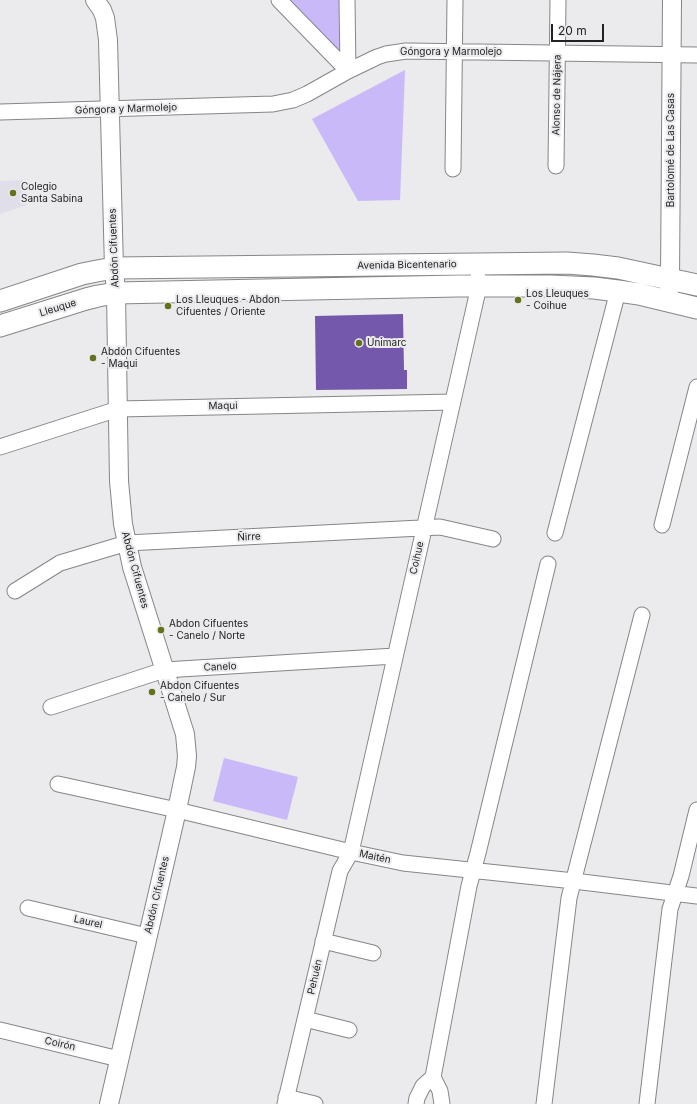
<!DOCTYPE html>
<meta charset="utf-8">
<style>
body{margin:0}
#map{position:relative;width:697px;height:1104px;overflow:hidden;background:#ebeaed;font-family:Inter,sans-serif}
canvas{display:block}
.scale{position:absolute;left:551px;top:24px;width:53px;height:18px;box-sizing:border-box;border:2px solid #222123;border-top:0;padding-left:5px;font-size:12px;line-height:14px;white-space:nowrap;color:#222123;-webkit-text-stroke:3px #ebeaed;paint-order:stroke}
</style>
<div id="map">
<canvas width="697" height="1104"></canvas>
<div class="scale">20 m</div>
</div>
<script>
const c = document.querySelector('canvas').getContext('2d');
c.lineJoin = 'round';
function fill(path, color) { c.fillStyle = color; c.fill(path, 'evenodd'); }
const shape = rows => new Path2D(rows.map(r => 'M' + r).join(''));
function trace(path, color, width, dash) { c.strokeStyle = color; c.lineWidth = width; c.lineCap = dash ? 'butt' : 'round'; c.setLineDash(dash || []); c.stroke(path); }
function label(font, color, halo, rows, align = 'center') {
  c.font = font + ' Inter,sans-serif'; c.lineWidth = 4; c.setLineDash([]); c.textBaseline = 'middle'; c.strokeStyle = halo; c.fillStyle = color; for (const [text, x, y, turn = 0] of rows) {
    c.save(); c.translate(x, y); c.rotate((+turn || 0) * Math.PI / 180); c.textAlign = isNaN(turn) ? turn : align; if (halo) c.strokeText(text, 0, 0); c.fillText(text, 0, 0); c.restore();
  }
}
const built = shape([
 [26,180,27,205,0,214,0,181]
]);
const green = shape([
 [286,0,340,0,342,55],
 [405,70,400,200,358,201,312,119],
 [224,758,298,777,287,820,213,801]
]);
const building = shape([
 [403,314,404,370,407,370,407,389,316,390,315,316]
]);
const minor = shape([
 [279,0,348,71],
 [347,0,348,71],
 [0,112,273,104,293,100,307,94,348,71,377,57,386,54,406,51,697,55],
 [556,166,558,0],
 [453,169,455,0],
 [0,447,118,409,453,402],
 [662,525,697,387],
 [555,533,618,291],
 [15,591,60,563,127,543,440,527,493,539],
 [51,707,164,670,395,656],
 [58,784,177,810,351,852,403,863,574,881,697,896],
 [28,908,147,936],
 [323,941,373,953],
 [305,1019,349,1030],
 [0,1030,119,1059],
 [433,1077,440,1091,442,1104],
 [286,1097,315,1104],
 [285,1104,340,871,351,852,479,286,478,277],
 [416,1104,417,1098,423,1086,433,1077,469,886,478,853,548,564],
 [544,1104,569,898,642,615],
 [647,1104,670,909,681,876,697,810]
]);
const tertiary = shape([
 [95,0,102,10,105,18,108,40,114,268,116,293,119,481,123,524,132,567,185,734,187,756,186,767,177,810,109,1104],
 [668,301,670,279,672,0]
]);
const secondary = shape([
 [0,301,82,274,97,271,114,268,567,263,593,265,618,268,697,285],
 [0,326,86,299,98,296,116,293,458,286,551,286,594,288,618,291,639,294,697,308]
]);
const markers = [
 [13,193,4,"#65711b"],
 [518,300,4,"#65711b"],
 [168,306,4,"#65711b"],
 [359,343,4,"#65711b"],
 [93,358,4,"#65711b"],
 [161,630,4,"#65711b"],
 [152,692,4,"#65711b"]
];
const streetNames = [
 ["Góngora y Marmolejo",451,52],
 ["Alonso de Nájera",557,95,-89],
 ["Góngora y Marmolejo",126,109,-2],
 ["Bartolomé de Las Casas",671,150,-90],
 ["Abdón Cifuentes",114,248,-92],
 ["Avenida Bicentenario",407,265,-1],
 ["Lleuque",58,308,-17],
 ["Maqui",223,406,-1],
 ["Ñirre",249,537,-3],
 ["Coihue",417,558,-77],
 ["Abdón Cifuentes",135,570,75],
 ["Canelo",220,667,-3],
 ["Maitén",375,857,12],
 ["Abdón Cifuentes",157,895,-77],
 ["Laurel",88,922,13],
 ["Pehuén",315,977,-77],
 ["Coirón",60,1044,13]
];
const poiNames = [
 ["Colegio",21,187],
 ["Santa Sabina",21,199],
 ["Los Lleuques",526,294],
 ["- Coihue",526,306],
 ["Los Lleuques - Abdon",176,300],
 ["Cifuentes / Oriente",176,312],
 ["Unimarc",367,343],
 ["Abdón Cifuentes",101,352],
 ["- Maqui",101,364],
 ["Abdon Cifuentes",169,624],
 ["- Canelo / Norte",169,636],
 ["Abdon Cifuentes",160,686],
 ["- Canelo / Sur",160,698]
];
fill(built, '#e0dee9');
fill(green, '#cab9f8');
fill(building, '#7458ab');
trace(minor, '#868588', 17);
trace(tertiary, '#868588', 20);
trace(secondary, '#868588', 23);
trace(minor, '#fff', 15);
trace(tertiary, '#fff', 18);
trace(secondary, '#fff', 21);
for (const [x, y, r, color] of markers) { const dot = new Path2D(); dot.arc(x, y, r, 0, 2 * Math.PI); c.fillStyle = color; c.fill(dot); trace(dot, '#ebeaed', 1.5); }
label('10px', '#222123', '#ebeaed', streetNames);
label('10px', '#222123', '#ebeaed', poiNames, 'left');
</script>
